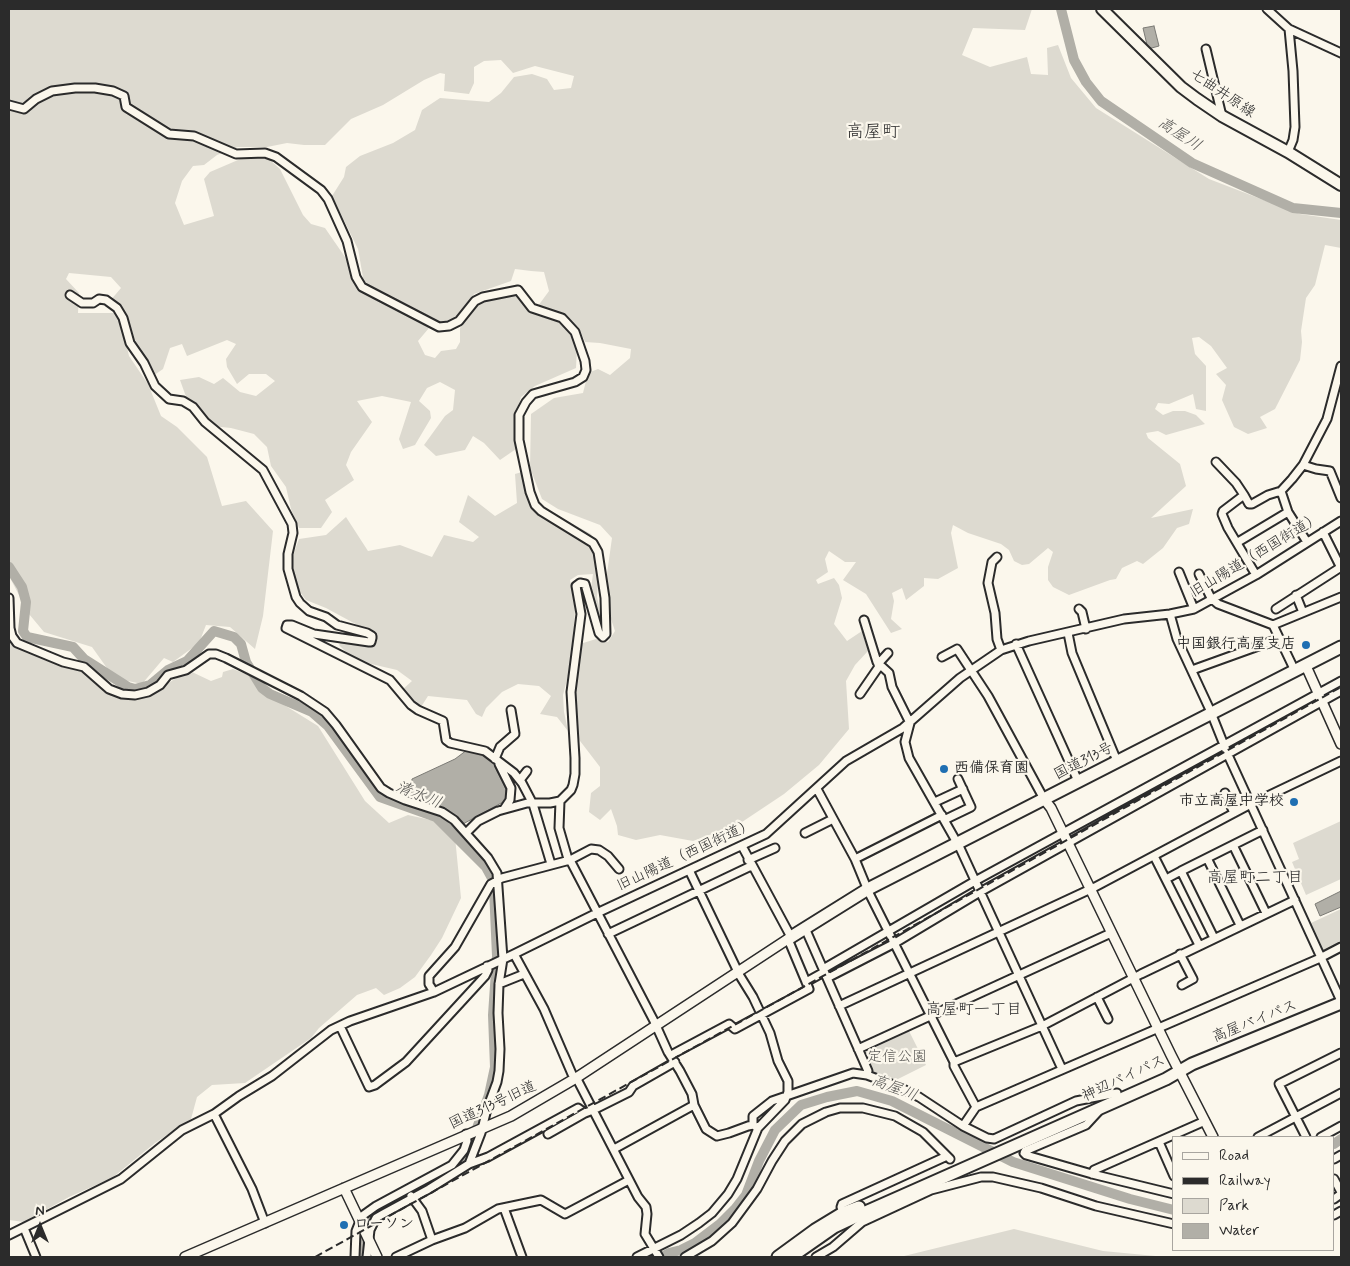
<!DOCTYPE html>
<meta charset="utf-8">
<style>
body{margin:0}
#map{position:relative;width:1350px;height:1266px;overflow:hidden;background:#fbf7ec;font-family:Mynerve,sans-serif}
canvas{display:block}
.frame{position:absolute;inset:0;border:10px solid #2b2b2b;pointer-events:none}
.legend{position:absolute;left:1172px;top:1136px;width:162px;height:115px;box-sizing:border-box;background:#fbf7ec;border:1px solid #a8a59f;margin:0;padding:6px 9px;list-style:none;font-size:15px;color:#2b2b2b}
.legend li{display:flex;align-items:center;gap:10px;height:25px}
.legend b{width:25px;border:1px solid #a8a59f}
.north{position:absolute;left:15px;top:1201px;width:50px;height:50px;-webkit-text-stroke:4px #fbf7ec;paint-order:stroke;rotate:0deg;font-size:14px;font-weight:700;line-height:20px;text-align:center;color:#2b2b2b}
.north::after{content:'';display:block;margin:auto;width:18px;height:22px;background:#2b2b2b;clip-path:polygon(50% 0,100% 100%,50% 72%,0 100%)}
</style>
<div id="map">
<canvas width="1350" height="1266"></canvas>
<div class="frame"></div>
<ul class="legend">
<li><b style="height:6px;background:#fbf7ec"></b>Road</li>
<li><b style="height:6px;background:#2b2b2b"></b>Railway</li>
<li><b style="height:14px;background:#dddad0"></b>Park</li>
<li><b style="height:14px;background:#b1afa7"></b>Water</li>
</ul>
<div class="north">N</div>
</div>
<script>
const c = document.querySelector('canvas').getContext('2d');
c.lineJoin = 'round';
function fill(path, color) { c.fillStyle = color; c.fill(path, 'evenodd'); }
const shape = rows => new Path2D(rows.map(r => 'M' + r).join(''));
function trace(path, color, width, dash) { c.strokeStyle = color; c.lineWidth = width; c.lineCap = dash ? 'butt' : 'round'; c.setLineDash(dash || []); c.stroke(path); }
function label(font, color, halo, rows, align = 'center') {
  c.font = font + ' Mynerve,"Klee One",sans-serif'; c.lineWidth = 4.5; c.setLineDash([]); c.textBaseline = 'middle'; c.strokeStyle = halo; c.fillStyle = color; for (const [text, x, y, turn = 0] of rows) {
    c.save(); c.translate(x, y); c.rotate((+turn || 0) * Math.PI / 180); c.textAlign = isNaN(turn) ? turn : align; if (halo) c.strokeText(text, 0, 0); c.fillText(text, 0, 0); c.restore();
  }
}
const green = shape([
 [9,9,1032,9,1025,30,973,28,962,55,990,67,1027,57,1031,74,1048,75,1047,48,1058,45,1071,78,1096,108,1209,179,1300,214,1341,220,1341,248,1325,245,1315,285,1306,298,1301,331,1302,342,1300,360,1275,409,1260,417,1267,428,1248,434,1234,427,1222,400,1226,385,1216,374,1227,368,1211,346,1199,337,1192,338,1195,354,1206,366,1206,411,1196,409,1193,394,1169,404,1158,403,1155,409,1163,415,1173,411,1185,411,1196,415,1205,424,1166,435,1158,431,1146,433,1148,438,1180,464,1186,486,1151,518,1193,509,1189,524,1177,528,1163,548,1143,564,1137,561,1122,568,1116,579,1110,580,1069,595,1053,587,1048,580,1048,567,1053,552,1048,548,1029,564,1022,565,1014,561,1009,550,1001,544,968,533,953,525,951,533,958,568,938,579,924,578,924,586,906,600,902,588,892,593,894,601,891,619,902,629,891,633,866,594,843,580,856,562,845,562,829,551,825,559,828,572,816,580,818,584,834,578,839,585,842,598,834,624,847,641,862,631,868,651,855,665,846,681,849,729,819,765,784,794,739,824,693,841,660,835,636,840,618,835,617,826,611,809,600,820,589,812,591,793,600,786,600,767,577,737,575,680,580,644,596,639,608,642,615,631,610,616,603,602,612,538,600,525,558,509,542,499,530,468,531,414,554,398,583,393,588,373,598,369,610,375,630,358,631,349,600,343,585,342,579,328,562,313,538,306,549,291,544,272,531,271,515,269,511,281,474,294,463,312,451,324,437,325,364,283,358,249,332,196,344,177,346,167,360,156,393,143,415,130,422,110,440,98,489,102,501,93,514,77,532,74,547,79,554,90,571,88,574,76,535,66,513,73,501,60,484,61,474,67,474,83,469,94,444,91,445,74,440,73,424,80,383,105,351,119,325,145,304,145,287,143,267,147,238,147,217,155,204,165,193,166,182,181,175,203,184,225,214,216,204,179,210,172,252,154,270,160,280,169,303,215,311,224,325,228,345,257,353,277,361,288,429,328,418,341,425,355,435,358,441,351,456,349,460,342,460,328,478,301,516,292,537,314,564,323,577,348,576,368,535,386,521,397,516,418,516,449,500,460,484,443,473,436,465,450,436,456,424,445,445,416,453,410,455,390,440,382,427,388,419,401,430,411,431,418,415,445,403,449,399,439,411,402,382,396,357,401,372,422,351,452,346,465,354,480,325,500,332,512,321,528,299,528,291,509,286,487,271,466,267,447,254,434,231,428,203,425,189,405,180,380,199,377,214,384,223,378,240,392,256,396,275,381,266,374,249,374,237,384,227,367,226,359,236,344,227,340,187,356,182,344,170,348,163,369,150,378,129,349,121,312,110,301,121,288,111,277,69,273,66,279,79,293,78,313,119,313,129,356,148,384,161,416,177,427,207,457,222,506,246,501,273,531,263,616,255,649,230,627,206,625,199,643,173,662,164,658,142,684,114,678,92,647,44,632,29,614,9,576],
 [522,472,532,503,541,515,558,516,591,534,600,554,597,597,603,623,598,623,590,596,593,574,578,575,570,580,575,610,572,660,563,695,564,712,568,731,557,717,540,714,551,696,539,686,518,684,502,692,486,708,482,717,476,714,467,700,428,696,421,707,402,690,412,681,397,670,354,660,339,645,344,635,356,634,363,628,326,608,306,600,297,588,289,566,299,539,326,535,346,517,368,551,400,545,432,557,444,535,473,542,479,537,459,522,468,495,495,516,517,503,515,474],
 [9,640,19,648,85,672,131,698,149,695,178,677,192,672,211,681,222,677,223,672,233,669,258,679,260,690,318,726,365,801,389,823,408,815,440,822,455,837,461,898,442,938,431,955,415,977,400,988,384,995,376,988,357,995,319,1028,311,1038,245,1083,212,1085,197,1097,191,1119,155,1143,112,1178,69,1197,24,1222,9,1220],
 [1341,821,1341,879,1306,895,1292,862,1299,859,1293,843],
 [1341,909,1341,942,1326,951,1323,950,1311,923],
 [909,1031,926,1065,894,1081,872,1074,864,1053],
 [1014,1229,1103,1251,1166,1257,900,1257]
]);
const water = shape([
 [1154,26,1159,46,1148,49,1143,28,1154,26],
 [467,750,476,751,493,761,506,789,506,798,503,802,463,824,448,810,435,804,407,797,411,790,412,779,455,759,467,750],
 [1341,891,1341,907,1320,916,1315,904,1341,891]
]);
const river = shape([
 [1061,9,1074,60,1086,82,1101,101,1192,163,1293,208,1341,213],
 [9,567,22,587,26,602,23,631,27,637,73,647,84,659,128,687,135,689,150,685,168,670,187,661,214,631,234,637,241,644,246,662,262,688,270,694,312,712,328,726,380,797,436,817,486,867,492,878,494,889,497,956,493,1015,495,1067,489,1095,468,1153,460,1164,374,1212,364,1226,360,1257],
 [1334,1144,1341,1139],
 [662,1257,669,1253,681,1250,695,1243,720,1224,735,1209,746,1195,759,1161,775,1130,801,1105,827,1097,857,1091,892,1101,1013,1162,1130,1199,1174,1210]
]);
const minor = shape([
 [1267,9,1289,29,1341,53],
 [1206,49,1222,116],
 [9,105,24,109,36,99,52,91,75,88,95,88,113,91,124,96,126,107,169,134,194,136,236,154,265,153,276,157,321,190,328,199,347,241,356,277,362,287,439,327,449,326,459,321,475,301,483,297,518,290,532,308,562,318,575,332,585,361,586,370,583,377,575,382,533,394,526,402,519,415,519,440,530,492,535,505,541,511,593,543,598,552,605,598,606,634,603,637,599,633,585,584,580,583,576,586,581,614,571,692,575,758,575,774,573,785,571,790,560,801,550,803,527,803,498,811,478,821,466,833],
 [1288,152,1293,140,1295,127,1293,71,1289,29],
 [70,295,82,303,93,303,99,299,106,300,117,308,123,318,130,343,144,363,155,386,169,399,183,401,193,407,205,422,263,470,292,524,293,533,288,554,288,569,296,597,300,603,309,611,326,617,337,625,367,633,372,636,372,638,371,642,369,642,314,634,292,625,287,625,286,628,390,680,411,705,418,710,443,721,446,740,450,743,485,751,514,773,522,783,533,804,551,864],
 [1216,462,1236,483,1244,495],
 [1303,465,1316,469,1330,471,1341,498],
 [1281,491,1288,512,1307,542],
 [1323,532,1341,568],
 [1238,542,1288,512],
 [997,557,992,562,988,583,995,613,997,639,1001,650],
 [1179,572,1194,609],
 [1199,574,1211,598,1218,604,1273,625,1295,671],
 [1256,575,1228,528,1222,514,1223,511,1244,495,1249,504,1252,504,1268,495,1281,491,1292,479,1303,465,1327,419,1341,366],
 [1296,595,1302,610],
 [9,598,10,628,12,636,17,643,63,662,84,667,109,689,122,694,135,695,148,692,160,685,168,675,186,670,209,654,216,654,226,658,301,696,325,712,336,725,381,788,389,793,405,800,442,812,454,820,488,858,497,873,503,959,499,984,498,1013,500,1049,499,1071,497,1082,487,1109,481,1133,469,1164],
 [1079,609,1082,612,1086,629],
 [1276,609,1341,567],
 [1170,614,1177,639,1210,710,1228,755,1341,1001],
 [864,620,877,662,889,673,892,687,910,723,905,742,909,758,960,848,1062,1069],
 [1273,625,1341,597],
 [1068,633,1072,653,1117,761],
 [1016,644,1078,781],
 [942,657,957,649,988,696,1044,799],
 [878,664,888,653],
 [1192,670,1278,639],
 [860,694,880,665],
 [495,759,500,747,515,734,511,710],
 [499,764,511,788,510,800,504,809],
 [520,780,527,771],
 [817,789,855,859,869,893,954,1062,954,1066,976,1107],
 [1225,793,1234,813],
 [560,801,559,828,568,859],
 [935,802,963,789],
 [944,820,971,807,958,779],
 [805,833,833,819],
 [1233,845,1266,913],
 [742,846,791,937],
 [1154,856,1199,945],
 [1207,858,1240,925],
 [855,859,942,815],
 [570,860,591,849,599,850,608,856,619,869],
 [748,860,775,848],
 [1166,879,1181,871],
 [805,928,868,1071,867,1075],
 [608,934,751,866],
 [1214,938,1181,871,1263,830],
 [514,954,544,1009,572,1074,578,1081,638,1197,646,1207,647,1214,645,1234,659,1257],
 [1180,954,1193,979,1182,985],
 [823,969,975,881,1341,681],
 [827,978,895,943,980,892,1341,691],
 [806,982,824,972],
 [499,984,524,974],
 [434,992,429,984,429,976,455,947,491,884,502,878,570,860,654,1021,668,1052,680,1071,692,1094,694,1105,706,1129,717,1136,729,1133,748,1126,753,1125,758,1128],
 [1097,997,1108,1019],
 [839,1006,1095,887,1251,804,1341,761],
 [340,1026,369,1087,375,1085,406,1062,485,976,488,970,487,966],
 [858,1049,1111,933],
 [671,1055,729,1024,735,1029,809,989,788,939],
 [954,1062,1042,1026,1141,974,1295,900],
 [1098,1112,1086,1125,1025,1151,1024,1153,1026,1155,1092,1174,1174,1194],
 [214,1114,252,1189,265,1223],
 [753,1125,753,1116,772,1101,853,1073,867,1075,899,1087,919,1097,963,1126,987,1138,994,1139,1076,1101,1117,1093],
 [963,1126,976,1107,1318,959,1341,947],
 [548,1134,585,1113,593,1110,629,1092,633,1086,675,1062],
 [1258,1137,1341,1093],
 [1306,1137,1279,1084,1341,1053],
 [1321,1137,1341,1126],
 [1159,1142,1174,1176],
 [614,1149,694,1105],
 [1334,1159,1341,1155],
 [1092,1174,1094,1170,1205,1121],
 [1334,1179,1341,1192],
 [411,1196,422,1211,432,1240],
 [1334,1199,1341,1194],
 [504,1208,522,1257],
 [843,1213,841,1207,842,1204,947,1156,950,1159],
 [1334,1215,1341,1211],
 [24,1228,36,1257],
 [9,1235,121,1179,182,1130,214,1114,239,1096,272,1076,331,1030,350,1021,434,992,514,954,597,913,766,834,846,761,903,728,960,678,1001,650,1029,641,1124,619,1170,614,1194,609,1256,575,1341,521],
 [355,1257,356,1231,362,1216,376,1206,452,1165,464,1150,467,1141,466,1134],
 [367,1257,370,1230,376,1218,383,1214,429,1189,469,1164,488,1157,578,1108,585,1113],
 [396,1257,432,1240,465,1228,498,1209,541,1200,565,1214,629,1180],
 [637,1257,681,1235,699,1223,712,1213,728,1194,737,1179,758,1128,785,1100,788,1092,788,1081,778,1061,770,1033,753,997,740,976,689,870],
 [685,1257,712,1241,732,1223,757,1189,772,1161,785,1141,802,1124,826,1112,840,1108,863,1108,895,1116,923,1132,947,1156],
 [816,1257,833,1247,862,1222,931,1190,981,1177,993,1177,1041,1188,1096,1206,1174,1224]
]);
const tertiary = shape([
 [1306,666,1341,744],
 [1044,799,1051,808,1171,1055,1213,1137],
 [344,1188,377,1257],
 [185,1257,511,1116,576,1078,791,937]
]);
const secondary = shape([
 [1102,9,1181,87,1197,99,1222,116,1288,152,1341,185]
]);
const trunk = shape([
 [791,937,868,889,1341,647],
 [778,1257,815,1230,843,1213,859,1207],
 [791,1257,834,1227,870,1210,1166,1079,1192,1064,1341,1003]
]);
const rail = shape([
 [315,1257,870,950,1341,687]
]);
const markers = [
 [1306,645,5,"#1f6fb2"],
 [944,769,5,"#1f6fb2"],
 [1294,802,5,"#1f6fb2"],
 [344,1225,5,"#1f6fb2"]
];
const streetNames = [
 ["七曲井原線",1222,94,34],
 ["旧山陽道（西国街道）",1256,556,-31],
 ["国道313号",1084,762,-27],
 ["旧山陽道（西国街道）",686,856,-25],
 ["高屋バイパス",1255,1022,-22],
 ["神辺バイパス",1124,1079,-25],
 ["国道313号旧道",493,1106,-25]
];
const poiNames = [
 ["中国銀行高屋支店",1296,645],
 ["西備保育園",954,769,"left"],
 ["市立高屋中学校",1284,802],
 ["ローソン",354,1225,"left"]
];
const parkNames = [
 ["定信公園",897,1058]
];
const waterNames = [
 ["高屋川",1179,135,33],
 ["清水川",418,796,22],
 ["高屋川",894,1089,21]
];
const neighbourhoodNames = [
 ["高屋町二丁目",1255,879],
 ["高屋町一丁目",974,1011]
];
const quarterNames = [
 ["高屋町",873,133]
];
fill(green, '#dddad0');
fill(water, '#b1afa7');
trace(water, '#7b7a75', 1);
trace(river, '#b1afa7', 10);
trace(minor, '#2b2b2b', 11);
trace(tertiary, '#2b2b2b', 12);
trace(secondary, '#2b2b2b', 14);
trace(trunk, '#2b2b2b', 15);
trace(minor, '#fbf7ec', 7);
trace(tertiary, '#fbf7ec', 9);
trace(secondary, '#fbf7ec', 10);
trace(trunk, '#fbf7ec', 11);
trace(rail, '#2b2b2b', 2, [8, 4]);
for (const [x, y, r, color] of markers) { const dot = new Path2D(); dot.arc(x, y, r, 0, 2 * Math.PI); c.fillStyle = color; c.fill(dot); trace(dot, '#fbf7ec', 2); }
label('15px', '#2b2b2b', '#fbf7ec', streetNames);
label('bold 15px', '#2b2b2b', '#fbf7ec', poiNames, 'right');
label('15px', '#585754', '#fbf7ec', parkNames);
label('italic 16px', '#5a5956', '#fbf7ec', waterNames);
label('16px', '#2b2b2b', '#fbf7ec', neighbourhoodNames);
label('18px', '#2b2b2b', '#fbf7ec', quarterNames);
</script>
